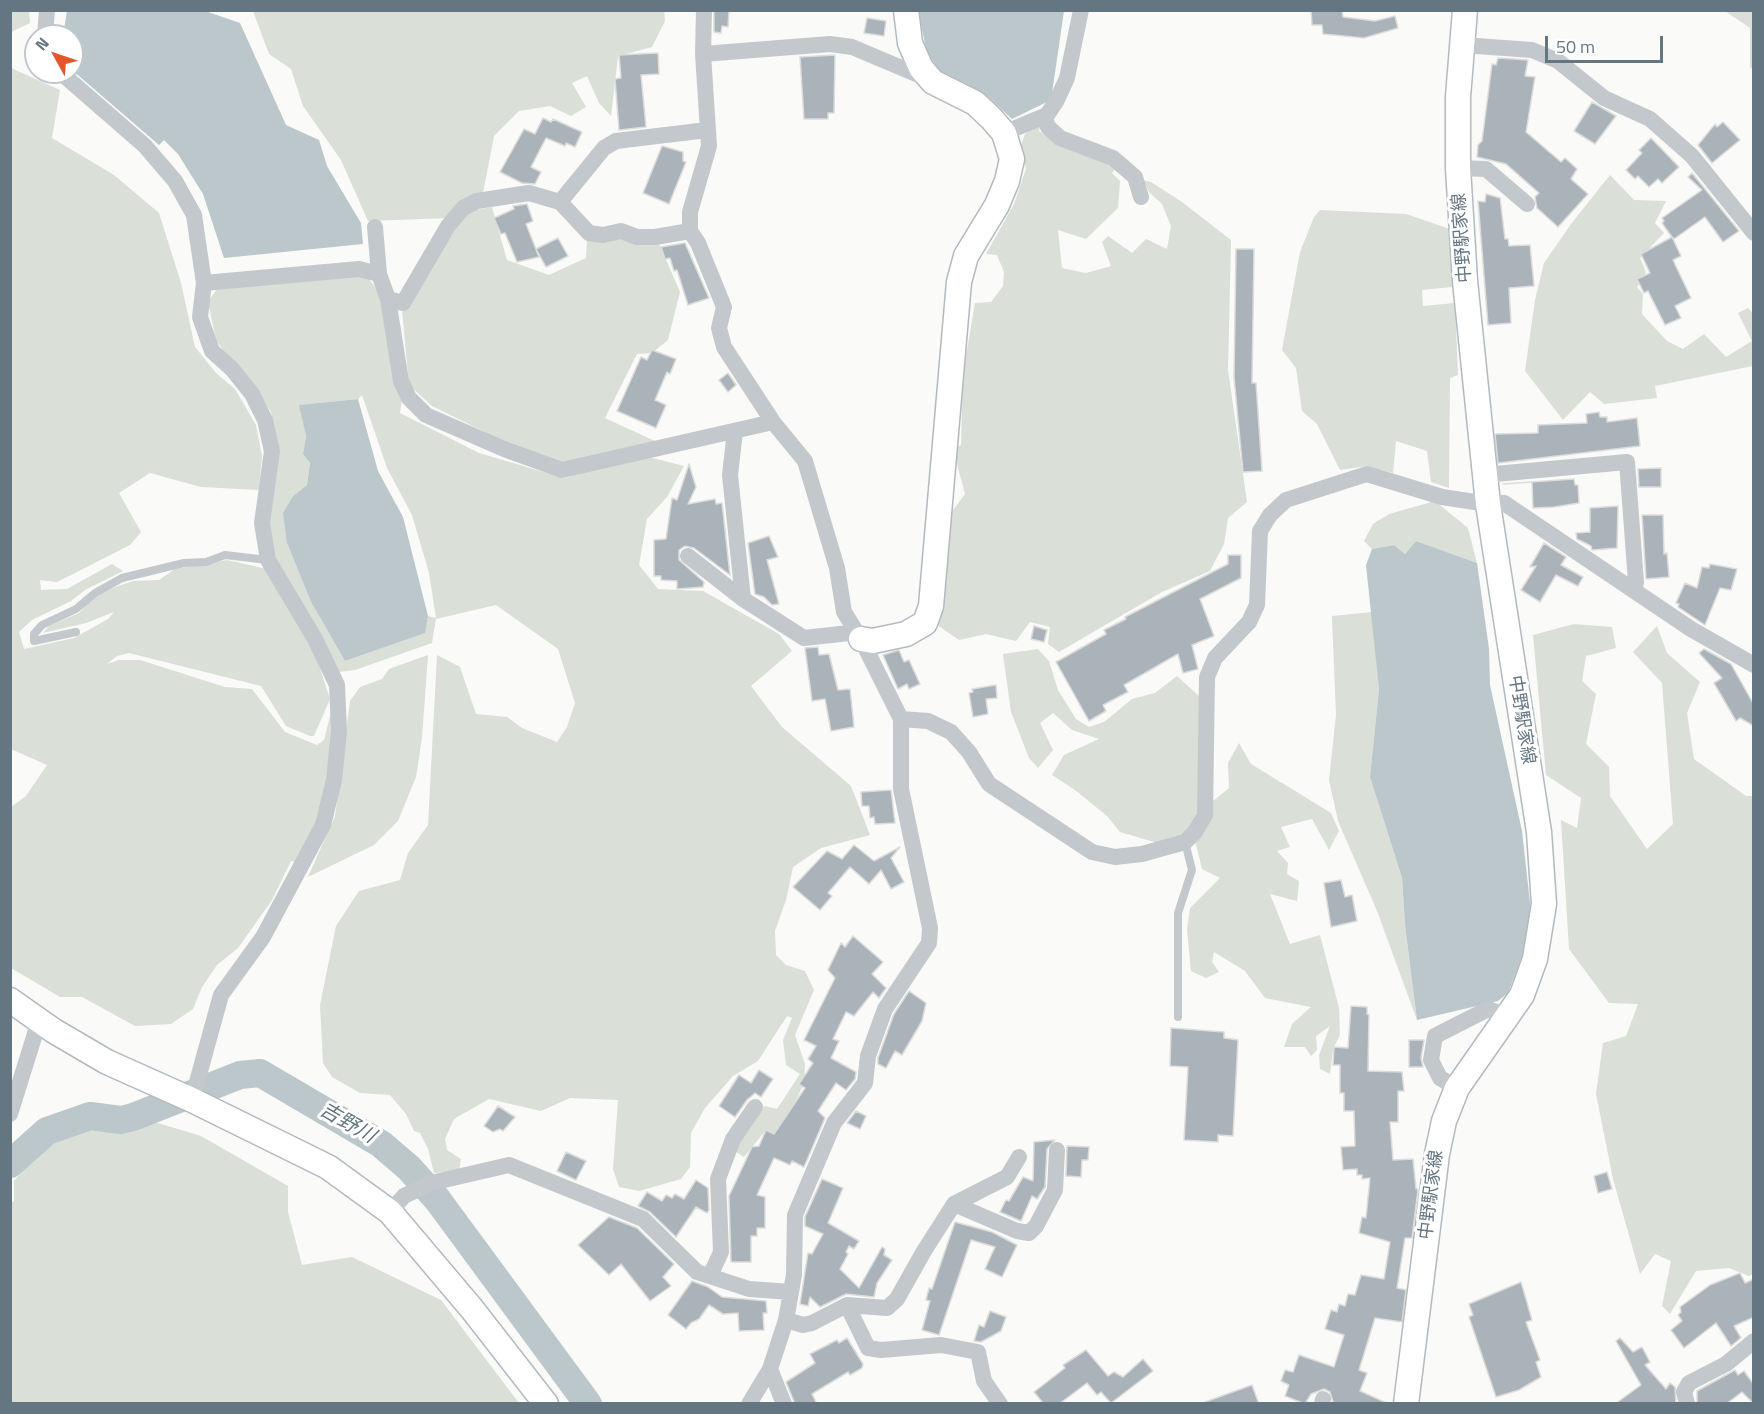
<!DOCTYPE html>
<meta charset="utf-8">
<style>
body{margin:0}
#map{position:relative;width:1764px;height:1414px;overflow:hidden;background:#fafaf8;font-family:"Titillium Web",sans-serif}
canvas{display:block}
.frame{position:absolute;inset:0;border:12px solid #657683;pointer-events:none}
.north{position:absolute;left:24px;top:24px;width:60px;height:60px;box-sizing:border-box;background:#fff;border:2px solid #c1c8cd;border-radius:50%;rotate:310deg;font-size:16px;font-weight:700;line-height:24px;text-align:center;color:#657683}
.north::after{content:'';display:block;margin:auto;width:21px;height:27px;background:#e4572e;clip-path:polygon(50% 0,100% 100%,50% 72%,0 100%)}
.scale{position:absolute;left:1545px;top:36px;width:118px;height:27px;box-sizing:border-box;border:3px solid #657683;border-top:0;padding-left:8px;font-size:18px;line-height:21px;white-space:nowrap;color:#657683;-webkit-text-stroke:4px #fff;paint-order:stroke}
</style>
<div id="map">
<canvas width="1764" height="1414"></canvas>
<div class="frame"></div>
<div class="north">N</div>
<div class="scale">50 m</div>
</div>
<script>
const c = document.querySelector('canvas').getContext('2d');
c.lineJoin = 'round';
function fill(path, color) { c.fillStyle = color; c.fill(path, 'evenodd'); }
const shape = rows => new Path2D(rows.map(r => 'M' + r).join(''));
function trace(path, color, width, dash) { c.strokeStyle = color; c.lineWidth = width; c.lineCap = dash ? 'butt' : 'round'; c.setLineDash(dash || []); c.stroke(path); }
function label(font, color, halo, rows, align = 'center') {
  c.font = font + ' "Titillium Web","Noto Sans JP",sans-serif'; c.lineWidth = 6; c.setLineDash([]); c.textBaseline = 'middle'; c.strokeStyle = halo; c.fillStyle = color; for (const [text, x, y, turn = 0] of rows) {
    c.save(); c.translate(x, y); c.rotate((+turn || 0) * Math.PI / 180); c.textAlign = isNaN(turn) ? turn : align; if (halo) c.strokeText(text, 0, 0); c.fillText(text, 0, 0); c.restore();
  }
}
const green = shape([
 [11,10,29,11,30,23,11,32],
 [664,10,665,21,652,47,618,56,611,116,599,103,587,76,572,83,586,107,571,116,550,106,519,111,494,136,483,193,448,218,368,221,341,160,303,106,291,69,269,54,253,11],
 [1725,11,1753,11,1753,70,1750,67,1750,28],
 [11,68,60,90,52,138,114,175,159,213,181,283,195,347,216,373,235,389,256,425,262,456,259,490,201,487,150,473,119,493,141,532,130,545,77,572,57,582,40,580,41,590,67,589,112,564,123,571,85,590,71,601,32,620,19,632,24,649,74,638,108,619,114,612,86,623,43,633,49,626,79,613,95,596,115,587,133,581,159,580,175,569,227,560,267,569,315,653,330,699,314,736,310,736,286,726,261,686,129,653,117,656,107,664,119,660,140,660,225,687,252,689,285,732,317,745,324,740,331,712,333,755,321,817,295,862,291,861,272,900,238,948,217,965,202,987,193,1009,171,1024,135,1026,82,997,60,997,11,968,11,807,26,796,47,765,11,749],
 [1033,126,1040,126,1039,131,1057,142,1116,168,1112,173,1120,181,1118,208,1086,239,1058,230,1062,268,1086,273,1111,266,1102,242,1108,236,1132,253,1146,239,1167,249,1171,226,1162,204,1149,192,1143,180,1151,182,1182,202,1231,240,1228,370,1247,502,1228,518,1224,544,1210,571,1162,592,1059,652,1048,644,1050,627,1030,622,1016,641,986,634,959,640,933,622,941,526,965,494,953,449,961,445,963,374,975,303,991,302,1003,286,1004,272,997,255,986,254,1014,204,1026,169,1020,148,1025,134],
 [1610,175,1634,200,1666,201,1655,223,1664,233,1640,258,1646,272,1637,287,1643,294,1642,314,1667,341,1683,349,1704,334,1726,357,1752,341,1738,313,1748,308,1753,313,1753,366,1655,386,1657,398,1604,404,1590,392,1563,420,1525,371,1535,300,1544,263,1571,224],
 [492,207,507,260,549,275,586,258,587,238,658,241,680,292,668,340,652,353,637,354,605,418,657,442,556,464,519,449,432,406,409,385,402,310,465,212],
 [1320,210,1406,214,1450,229,1452,287,1422,290,1423,306,1455,303,1458,375,1450,378,1449,488,1431,482,1427,451,1396,441,1393,473,1367,466,1340,470,1317,424,1302,411,1296,368,1282,350,1300,252,1314,217],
 [357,273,369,279,381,295,402,400,400,413,479,453,564,478,645,456,684,466,667,497,647,519,639,565,658,589,703,591,779,634,792,651,751,686,782,727,851,786,870,835,821,848,793,867,786,900,775,931,776,955,786,965,805,971,814,990,795,1035,805,1064,804,1083,779,1136,766,1130,744,1157,733,1150,747,1125,765,1106,777,1109,800,1074,786,1065,783,1040,792,1018,787,1016,758,1061,733,1076,705,1108,691,1133,690,1167,681,1179,639,1191,619,1187,613,1169,618,1100,570,1098,541,1111,489,1099,454,1119,445,1139,447,1150,461,1159,459,1171,434,1173,428,1149,420,1133,414,1131,406,1114,390,1095,360,1093,332,1077,323,1063,320,1005,336,926,359,891,400,880,408,853,428,825,437,655,460,667,476,714,507,717,522,728,557,742,567,727,575,703,558,649,496,605,436,619,432,643,355,670,338,672,275,559,268,530,278,447,271,412,252,383,229,359,216,340,208,302,217,289],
 [362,395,387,468,412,515,429,573,436,618,428,616,424,633,345,661,311,602,287,543,293,496,307,485,310,463,303,454,306,436,300,405,358,399],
 [1435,501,1468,528,1477,563,1416,541,1405,554,1394,545,1372,549,1364,541,1373,524,1389,514],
 [1372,612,1379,689,1370,777,1402,878,1405,925,1417,1020,1377,911,1338,821,1329,780,1336,715,1332,616],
 [1574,624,1612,627,1616,648,1586,656,1582,681,1596,694,1586,744,1609,767,1610,796,1647,849,1673,824,1662,683,1633,652,1657,626,1667,653,1700,682,1687,713,1694,759,1746,796,1753,796,1753,1274,1749,1276,1729,1268,1696,1271,1670,1314,1662,1306,1671,1261,1655,1254,1640,1274,1613,1179,1596,1094,1603,1043,1626,1036,1638,1004,1609,1003,1569,949,1561,820,1577,828,1581,798,1546,775,1533,635],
 [1038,649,1049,661,1058,690,1076,719,1089,727,1104,722,1132,699,1155,693,1177,676,1199,696,1198,810,1190,828,1175,841,1161,844,1120,832,1107,816,1075,790,1052,775,1064,755,1099,739,1072,730,1053,713,1040,723,1053,750,1038,768,1029,758,1011,712,1003,654],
 [428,655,422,738,416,777,398,821,374,845,308,877,335,816,350,701,360,687,382,679,389,669],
 [1239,743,1251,764,1331,813,1339,831,1329,850,1312,819,1281,827,1290,847,1277,851,1288,863,1287,874,1299,881,1297,901,1270,894,1290,944,1320,935,1339,1008,1340,1035,1333,1049,1330,1074,1320,1069,1319,1055,1330,1026,1316,1036,1317,1050,1311,1056,1305,1047,1284,1047,1292,1024,1311,1007,1265,998,1245,971,1214,952,1212,962,1219,972,1206,978,1191,971,1187,930,1190,908,1220,878,1202,869,1195,840,1213,801,1229,788,1228,763],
 [148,1120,201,1136,288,1186,288,1212,302,1265,352,1257,441,1300,519,1403,11,1403,10,1204,14,1201,14,1181,40,1151,81,1129]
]);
const water = shape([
 [67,10,205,11,240,23,286,125,319,140,327,166,361,223,363,244,224,258,203,194,178,154,164,140,159,145,72,70,72,36,59,36,58,32,64,30],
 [918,11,1064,11,1051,100,1012,119,987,96,942,73,927,53],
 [358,399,378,471,403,517,428,616,425,633,345,661,311,602,287,543,283,513,293,496,307,485,310,463,303,454,306,436,299,405],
 [1416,541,1477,563,1489,649,1490,685,1522,831,1531,912,1526,946,1508,993,1498,1001,1417,1020,1405,925,1402,878,1370,777,1379,689,1366,565,1372,549,1394,545,1405,554]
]);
const river = shape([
 [10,1164,47,1131,90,1116,121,1120,133,1117,240,1075,260,1073,381,1144,409,1168,437,1199,588,1404]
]);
const building = shape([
 [714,10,729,10,728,27,722,26,721,33,714,32,714,10],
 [1311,10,1342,10,1343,17,1375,21,1395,16,1398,28,1364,38,1323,34,1322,25,1312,25,1311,10],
 [867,18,886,21,884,36,864,33,867,18],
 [658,53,659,74,641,75,646,127,619,130,615,79,621,78,619,55,658,53],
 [835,55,834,113,828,113,828,119,804,119,800,57,835,55],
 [1498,58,1528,60,1525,76,1535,77,1526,132,1561,162,1565,158,1577,169,1571,179,1588,194,1558,227,1537,208,1535,197,1539,193,1506,164,1477,157,1478,145,1482,141,1492,64,1496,65,1498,58],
 [1592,102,1616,116,1595,144,1574,131,1592,102],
 [543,118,551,122,553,119,582,132,575,147,566,143,565,146,546,138,531,167,541,172,535,184,522,183,500,172,524,129,535,134,543,118],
 [1723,122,1740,140,1712,163,1698,145,1715,124,1717,127,1723,122],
 [1651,138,1679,167,1662,183,1658,179,1649,187,1638,176,1635,179,1626,170,1642,153,1639,150,1651,138],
 [662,146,683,152,683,161,686,162,669,204,643,193,662,146],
 [1692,173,1739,231,1723,242,1705,217,1674,239,1672,237,1681,256,1673,260,1691,298,1675,306,1681,318,1665,325,1648,291,1644,293,1637,279,1650,273,1641,254,1672,237,1662,223,1664,221,1662,218,1702,190,1688,177,1692,173],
 [1486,194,1500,198,1505,239,1508,239,1509,246,1530,245,1534,286,1509,288,1511,323,1488,325,1478,201,1485,202,1486,194],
 [527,204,533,221,526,224,539,257,517,262,505,233,501,234,494,218,514,209,513,206,527,204],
 [558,238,568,256,546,267,536,249,558,238],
 [685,243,709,298,688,305,677,270,674,271,670,258,665,259,661,247,685,243],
 [1236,249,1254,249,1252,383,1256,383,1262,471,1243,472,1234,377,1236,249],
 [652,350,676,359,670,374,667,372,655,400,666,405,656,428,617,411,641,357,647,360,652,350],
 [728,373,736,385,728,392,719,380,728,373],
 [1599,412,1600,417,1607,417,1607,422,1637,418,1640,446,1498,463,1495,434,1538,433,1538,425,1587,423,1586,414,1599,412],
 [689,464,696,487,688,504,715,499,716,504,722,503,730,575,694,548,685,546,679,550,679,560,704,582,703,587,677,589,677,581,661,580,661,576,654,576,654,540,666,539,672,498,677,500,689,464],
 [1661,468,1661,487,1639,487,1638,469,1661,468],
 [1574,479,1575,485,1578,485,1579,503,1554,507,1533,508,1532,482,1503,484,1574,479],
 [1618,506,1617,548,1592,550,1591,546,1577,539,1576,533,1590,532,1590,508,1618,506],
 [1642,515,1663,515,1664,554,1667,553,1669,577,1646,579,1642,515],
 [769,536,778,557,767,560,779,604,772,605,764,597,755,594,748,543,769,536],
 [1544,543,1566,557,1561,565,1583,577,1578,586,1556,575,1540,602,1521,590,1536,566,1530,567,1544,543],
 [1228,555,1241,555,1241,578,1200,599,1214,636,1192,645,1198,669,1183,673,1178,654,1124,685,1128,692,1103,705,1106,711,1089,721,1056,662,1106,634,1104,630,1126,619,1125,617,1228,564,1228,555],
 [1710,564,1737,569,1731,590,1720,588,1705,625,1678,607,1679,604,1676,603,1685,583,1697,588,1702,567,1709,568,1710,564],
 [1034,626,1047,630,1044,642,1031,639,1034,626],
 [818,647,819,655,829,654,838,690,850,689,854,727,831,731,825,699,812,701,805,648,818,647],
 [1704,649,1731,664,1754,705,1754,726,1740,718,1736,721,1714,683,1722,678,1699,653,1704,649],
 [899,650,904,662,909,660,920,684,909,689,907,684,898,689,883,655,899,650],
 [996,685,997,698,986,699,988,714,973,717,969,693,973,692,972,689,996,685],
 [891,790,895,823,875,824,874,817,870,818,869,806,862,806,861,792,891,790],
 [854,845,874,861,900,847,891,858,904,882,891,889,881,870,869,884,850,867,828,893,832,896,820,910,793,887,827,851,842,859,854,845],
 [1341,880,1345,897,1352,895,1357,921,1331,927,1324,883,1341,880],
 [853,936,883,962,872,974,886,988,879,998,873,992,854,1016,846,1012,833,1039,839,1041,831,1058,856,1072,855,1079,846,1090,836,1083,818,1111,825,1118,804,1167,792,1161,790,1165,774,1158,757,1195,765,1197,765,1228,757,1228,757,1236,751,1236,751,1262,731,1262,729,1196,752,1147,759,1146,766,1130,774,1134,805,1088,799,1084,813,1063,808,1059,816,1046,804,1040,835,978,828,970,841,943,845,947,853,936],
 [909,991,926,1003,922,1021,902,1055,895,1051,886,1068,878,1064,878,1058,894,1014,909,991],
 [1351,1006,1367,1007,1367,1014,1369,1015,1368,1071,1402,1072,1404,1091,1398,1091,1398,1122,1390,1122,1393,1160,1413,1159,1416,1189,1418,1189,1412,1238,1405,1238,1397,1288,1406,1290,1402,1322,1375,1318,1359,1370,1367,1373,1360,1391,1389,1404,1339,1404,1333,1402,1330,1392,1324,1389,1311,1394,1305,1404,1285,1396,1289,1385,1281,1381,1285,1370,1293,1372,1299,1355,1334,1367,1344,1335,1325,1329,1331,1310,1337,1312,1339,1304,1345,1306,1348,1294,1355,1295,1361,1275,1384,1279,1390,1242,1359,1233,1362,1217,1366,1218,1370,1178,1362,1179,1362,1175,1357,1175,1357,1169,1343,1170,1341,1147,1355,1146,1354,1111,1344,1111,1344,1093,1340,1093,1340,1065,1333,1065,1334,1047,1348,1048,1351,1006],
 [1171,1028,1224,1032,1224,1038,1238,1040,1233,1136,1218,1135,1218,1142,1184,1140,1188,1067,1170,1066,1171,1028],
 [1409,1040,1424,1040,1421,1058,1423,1067,1409,1067,1409,1040],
 [759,1070,773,1079,761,1097,755,1093,747,1100,735,1117,719,1106,739,1075,751,1083,759,1070],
 [498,1106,515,1117,503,1131,500,1129,493,1132,484,1126,498,1106],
 [856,1111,866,1116,860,1129,847,1123,856,1111],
 [1055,1140,1047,1149,1045,1187,1037,1199,1032,1196,1021,1221,1000,1212,1006,1200,1009,1201,1023,1177,1033,1181,1034,1142,1055,1140],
 [1067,1146,1089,1147,1088,1160,1082,1160,1081,1177,1066,1176,1067,1146],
 [566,1152,586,1161,576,1180,557,1171,566,1152],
 [1607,1172,1612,1189,1598,1193,1594,1176,1607,1172],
 [822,1179,843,1188,828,1223,859,1241,854,1249,849,1246,846,1252,848,1254,840,1269,859,1288,882,1247,885,1249,884,1255,892,1260,877,1283,874,1297,846,1294,820,1307,810,1297,808,1306,800,1304,808,1253,812,1254,823,1234,805,1226,805,1217,822,1179],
 [696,1180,708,1188,709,1210,707,1213,696,1207,676,1237,650,1212,638,1206,647,1192,662,1201,666,1195,672,1198,675,1194,684,1199,696,1180],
 [609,1217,637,1228,674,1264,663,1277,671,1286,650,1301,621,1264,609,1275,578,1245,609,1217],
 [955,1222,992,1232,1017,1245,1002,1277,985,1269,995,1247,971,1240,939,1335,922,1330,930,1301,926,1300,929,1288,932,1289,955,1222],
 [1740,1273,1745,1283,1754,1279,1754,1317,1734,1326,1741,1338,1731,1346,1716,1323,1684,1348,1671,1330,1682,1321,1678,1315,1681,1312,1680,1307,1710,1285,1740,1273],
 [692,1281,708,1287,722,1297,766,1301,767,1313,763,1313,764,1330,739,1331,738,1313,723,1314,709,1305,699,1319,691,1323,686,1329,668,1315,692,1281],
 [1521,1282,1532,1320,1526,1322,1540,1360,1536,1362,1541,1377,1519,1390,1496,1397,1469,1317,1473,1315,1469,1304,1521,1282],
 [990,1311,1006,1317,1001,1331,981,1342,974,1341,979,1325,984,1327,990,1311],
 [847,1338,863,1364,862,1368,850,1375,848,1372,812,1394,817,1404,795,1404,786,1382,815,1363,810,1354,837,1340,839,1343,847,1338],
 [1620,1338,1633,1352,1642,1347,1650,1362,1645,1365,1666,1389,1670,1383,1675,1387,1676,1404,1615,1404,1641,1385,1616,1341,1620,1338],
 [1086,1350,1108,1376,1114,1372,1123,1377,1143,1359,1153,1371,1111,1403,1101,1392,1097,1395,1087,1383,1059,1404,1044,1404,1034,1392,1065,1368,1063,1365,1086,1350],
 [1735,1370,1738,1375,1744,1371,1754,1385,1754,1404,1742,1392,1726,1404,1697,1404,1697,1391,1735,1370],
 [1252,1385,1259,1404,1205,1404,1205,1402,1252,1385]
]);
const lane = shape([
 [76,632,34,641,34,634,42,625,76,609,95,593,122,578,184,563,206,562,225,555,268,560],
 [1178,1017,1178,913,1192,870,1185,842]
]);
const street = shape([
 [704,10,703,54,709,146,690,212,690,231,698,243,724,307,719,328,724,347,773,422,805,461,837,568,844,612,861,639,901,719,901,789,930,928,929,943,885,1009,868,1056,865,1083,834,1123,795,1215,794,1275,786,1320,770,1369,749,1404],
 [45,36,47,10],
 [1463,45,1532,50,1558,61,1604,98,1650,119,1692,156,1754,233],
 [703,54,830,44,852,47,916,74,925,72],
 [60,72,145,146,175,181,194,215,204,283,200,317,212,351,232,369,252,394,265,420,272,451,262,523,268,560,315,639,337,685,339,731,334,780,323,825,263,937,221,995,192,1100],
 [1044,117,1048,127,1060,138,1113,158,1135,177,1141,197],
 [1004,133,1047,115,1057,100,1067,78,1081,10],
 [1458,168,1486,169,1527,204],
 [560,202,604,148,616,141,707,130],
 [375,227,379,274],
 [204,283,359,269,379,274,388,299,401,381,409,398,426,415,504,449,562,470,773,422],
 [388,299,403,303,448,226,463,208,477,201,529,193,560,202,589,233,603,235,621,231,637,237,655,237,690,231],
 [735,431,730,475,743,599],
 [1484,475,1627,462,1636,582,1634,590],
 [688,556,743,599,804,638,849,633,861,639],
 [901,719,928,721,951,732,969,752,989,784,1092,852,1115,857,1142,854,1185,842,1195,832,1205,815,1207,677,1215,658,1249,622,1257,605,1260,531,1270,515,1286,500,1367,474,1442,497,1488,504,1504,503,1691,629,1754,665],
 [1457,1088,1440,1078,1431,1060,1435,1036,1488,1009,1507,1016],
 [10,1114,39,1021],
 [954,1204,1017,1231,1029,1233,1036,1226,1055,1190,1057,1150],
 [390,1212,404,1196,431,1183,509,1165,643,1219,697,1272,749,1289,791,1292],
 [710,1276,721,1252,718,1179,733,1139,755,1107],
 [847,1305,868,1348,881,1350,941,1345,978,1352,984,1381,1000,1404],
 [786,1320,803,1325,812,1323,847,1305,887,1308,897,1299,924,1251,954,1204,1007,1177,1019,1157],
 [770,1369,784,1404],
 [1322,1404,1323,1399],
 [1687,1404,1684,1392,1689,1383,1726,1364,1754,1341]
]);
const secondary = shape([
 [861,639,873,641,906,634,925,623,931,606,959,282,966,256,997,205,1007,181,1012,159,1004,133,991,118,975,103,933,82,921,68,910,43,906,10],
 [10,1000,54,1031,107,1062,192,1100,328,1167,390,1212,472,1309,546,1404],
 [1406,1404,1437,1154,1444,1121,1457,1088,1522,995,1535,959,1544,904,1539,832,1488,504,1465,281,1458,168,1458,97,1465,10]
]);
const streetNames = [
 ["中野駅家線",1463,238,-94],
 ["中野駅家線",1521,720,81],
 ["中野駅家線",1432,1195,-83]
];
const waterNames = [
 ["吉野川",347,1124,30]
];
fill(green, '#dadfd7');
fill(water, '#bbc7cb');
trace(river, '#bbc7cb', 28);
fill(building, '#aab3b9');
trace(building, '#dcdcda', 1.5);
trace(secondary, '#b3babf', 27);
trace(lane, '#c3c8cc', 8);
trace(street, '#c3c8cc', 16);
trace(secondary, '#fff', 24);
label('18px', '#657683', '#fff', streetNames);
label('italic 20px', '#60757c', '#fff', waterNames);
</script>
